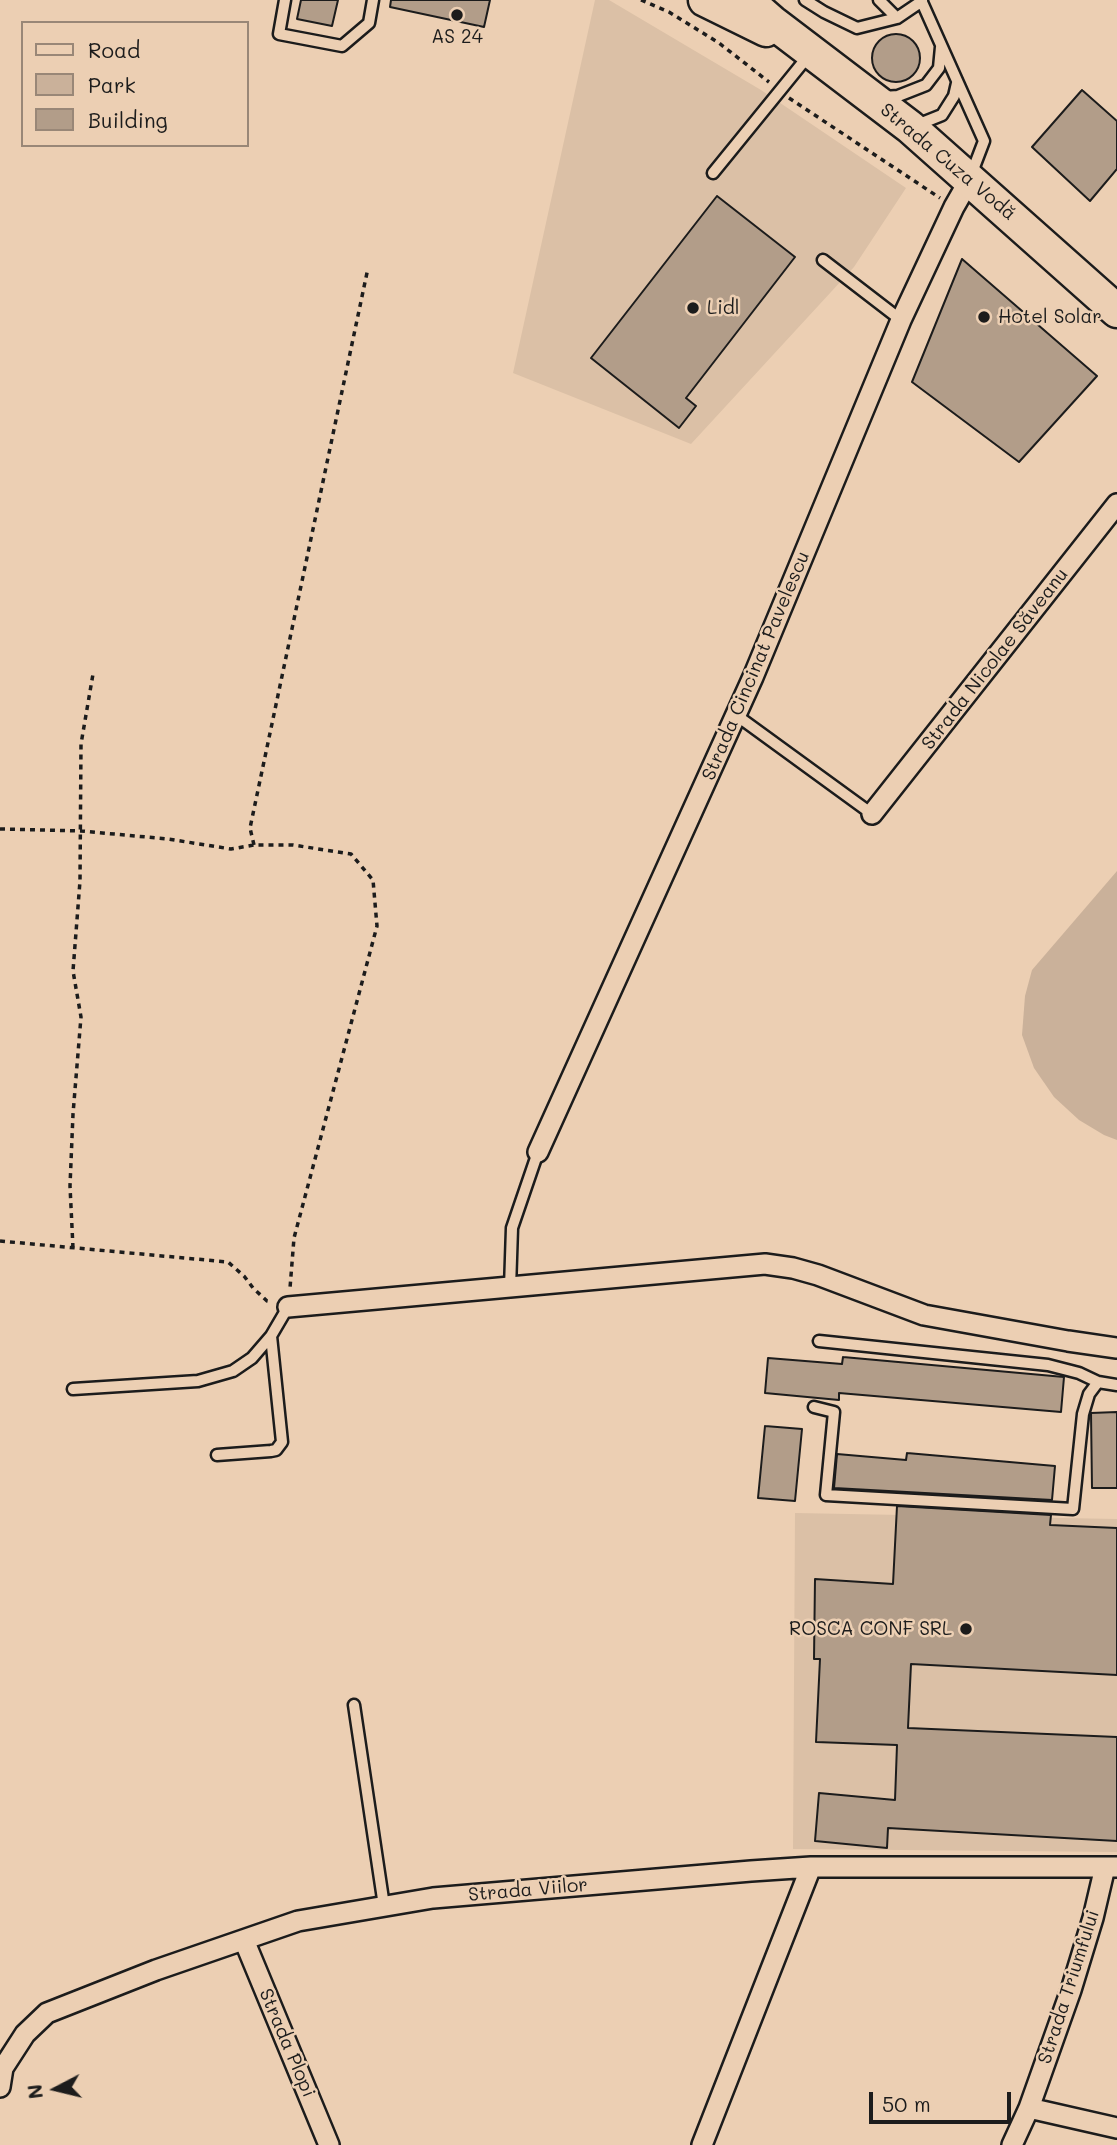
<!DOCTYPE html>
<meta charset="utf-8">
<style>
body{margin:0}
#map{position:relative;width:1117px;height:2145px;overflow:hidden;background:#eccfb3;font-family:Mali,sans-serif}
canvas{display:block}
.legend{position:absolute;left:21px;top:21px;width:228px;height:126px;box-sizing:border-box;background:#eccfb3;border:2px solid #998777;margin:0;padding:9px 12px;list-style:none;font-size:21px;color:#1c1c1c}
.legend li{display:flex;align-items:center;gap:14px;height:35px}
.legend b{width:35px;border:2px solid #998777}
.north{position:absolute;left:21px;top:2054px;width:70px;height:70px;-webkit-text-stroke:5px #eccfb3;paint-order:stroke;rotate:263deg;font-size:19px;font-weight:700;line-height:28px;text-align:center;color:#1c1c1c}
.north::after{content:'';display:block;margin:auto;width:24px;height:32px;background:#1c1c1c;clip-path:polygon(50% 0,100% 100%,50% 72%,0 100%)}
.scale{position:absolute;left:869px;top:2092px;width:142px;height:32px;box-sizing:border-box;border:4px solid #1c1c1c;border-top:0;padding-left:9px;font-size:21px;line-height:24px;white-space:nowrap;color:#1c1c1c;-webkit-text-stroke:5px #eccfb3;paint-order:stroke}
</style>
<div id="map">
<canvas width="1117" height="2145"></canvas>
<ul class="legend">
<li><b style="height:9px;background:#eccfb3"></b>Road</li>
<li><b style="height:19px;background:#cab19a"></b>Park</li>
<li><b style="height:19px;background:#b29d89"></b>Building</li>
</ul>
<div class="north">N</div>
<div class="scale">50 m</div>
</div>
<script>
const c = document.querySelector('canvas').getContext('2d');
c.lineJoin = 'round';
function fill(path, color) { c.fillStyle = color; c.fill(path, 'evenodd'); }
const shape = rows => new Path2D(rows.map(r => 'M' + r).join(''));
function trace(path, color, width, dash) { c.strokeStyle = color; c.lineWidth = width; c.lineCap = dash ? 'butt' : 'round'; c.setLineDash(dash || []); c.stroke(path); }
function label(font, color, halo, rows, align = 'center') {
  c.font = font + ' Mali,sans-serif'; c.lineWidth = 5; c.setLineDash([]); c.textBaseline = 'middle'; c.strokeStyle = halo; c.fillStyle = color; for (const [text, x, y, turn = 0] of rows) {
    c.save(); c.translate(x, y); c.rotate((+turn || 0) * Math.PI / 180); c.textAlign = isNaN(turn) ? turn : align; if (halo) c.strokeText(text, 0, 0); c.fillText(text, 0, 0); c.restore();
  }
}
const built = shape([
 [595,0,609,0,761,90,906,188,854,267,691,444,513,373],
 [795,1513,1117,1519,1117,1852,793,1849]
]);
const green = shape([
 [1117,871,1117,1140,1104,1135,1079,1120,1054,1097,1034,1068,1022,1035,1025,996,1032,970]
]);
const building = shape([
 [301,0,338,0,332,26,297,19,301,0],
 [391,0,490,0,484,27,390,7,391,0],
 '872 58a24 24 0 1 1 48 0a24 24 0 1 1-48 0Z',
 [1082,90,1117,121,1117,169,1090,201,1032,147,1082,90],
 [717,196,795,257,686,398,696,406,679,428,591,358,717,196],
 [962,259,1097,376,1019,462,912,382,962,259],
 [843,1357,1064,1377,1061,1412,839,1393,839,1400,765,1393,768,1358,842,1364,843,1357],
 [1117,1412,1117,1488,1092,1488,1091,1413,1117,1412],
 [765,1426,802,1429,795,1501,758,1498,765,1426],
 [907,1453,1055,1466,1052,1500,834,1488,837,1454,906,1460,907,1453],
 [897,1506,1051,1515,1050,1525,1117,1528,1117,1675,911,1664,908,1728,1117,1737,1117,1841,888,1828,887,1848,815,1841,819,1793,895,1800,897,1745,816,1742,820,1659,814,1659,815,1579,893,1584,897,1506]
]);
const path = shape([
 [641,0,669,12,719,43,769,82],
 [789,98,940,198],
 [0,829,81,831,168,839,231,849,254,845,293,845,351,854,373,880,377,926,294,1238,290,1288],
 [254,845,250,828,368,268],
 [0,1241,228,1262,244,1276,253,1288,267,1301,272,1302],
 [73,1248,70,1186,73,1114,81,1017,73,971,80,881,81,744,93,674]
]);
const lane = shape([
 [285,0,279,34,342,46,369,23,373,0],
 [805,0,824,12,857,28,897,18,922,1,921,0],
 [879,0,897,18],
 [921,0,984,141,971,175],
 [884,97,898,96,926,85,939,68,941,47],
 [917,125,942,115,954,96,957,83],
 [713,173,809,55],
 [823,260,901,320],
 [736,715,872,814],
 [510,1288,512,1228,538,1152],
 [819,1341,1048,1365,1079,1373,1098,1382,1117,1385],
 [73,1389,198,1381,233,1371,252,1358,271,1336,288,1307],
 [814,1407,834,1412,826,1495,1073,1509,1083,1414,1089,1394,1098,1382],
 [217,1455,271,1451,276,1450,282,1442,271,1336],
 [354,1705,384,1906]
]);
const street = shape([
 [872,814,1117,504],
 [538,1152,753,677,901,320,954,207,970,179],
 [288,1307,765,1264,793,1268,818,1275,924,1315,1068,1341,1117,1348],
 [244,1940,329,2145],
 [0,2087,3,2068,25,2034,47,2013,156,1970,298,1921,433,1898,751,1871,811,1867,1117,1867],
 [1029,2108,1117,2128],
 [702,2145,811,1867],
 [1012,2145,1029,2108,1071,1990,1093,1918,1105,1867]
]);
const primary = shape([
 [705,0,766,30],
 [747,0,772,22,910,127,1117,311]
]);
const markers = [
 [457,15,7,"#1c1c1c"],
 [693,308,7,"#1c1c1c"],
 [984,317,7,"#1c1c1c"],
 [966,1629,7,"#1c1c1c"]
];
const poiNames = [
 ["AS 24",457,37,"center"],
 ["Lidl",707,308],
 ["Hotel Solar",998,317],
 ["ROSCA CONF SRL",952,1629,"right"]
];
const streetNames = [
 ["Strada Cuza Vodă",948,162,40],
 ["Strada Nicolae Săveanu",995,659,-52],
 ["Strada Cincinat Pavelescu",756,666,-67],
 ["Strada Viilor",528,1890,-5],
 ["Strada Triumfului",1069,1987,-72],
 ["Strada Plopi",287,2043,67]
];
fill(built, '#dbc0a6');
fill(green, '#cab19a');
fill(building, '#b29d89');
trace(building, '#1c1c1c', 2);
trace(lane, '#1c1c1c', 15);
trace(street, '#1c1c1c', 24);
trace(primary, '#1c1c1c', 37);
trace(path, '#1c1c1c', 3.5, [5, 5]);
trace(lane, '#eccfb3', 10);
trace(street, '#eccfb3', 19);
trace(primary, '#eccfb3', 32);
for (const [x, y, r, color] of markers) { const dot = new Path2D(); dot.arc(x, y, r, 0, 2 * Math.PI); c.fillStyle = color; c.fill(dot); trace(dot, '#eccfb3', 2.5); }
label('19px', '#1c1c1c', '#eccfb3', poiNames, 'left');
label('19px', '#1c1c1c', '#eccfb3', streetNames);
</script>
